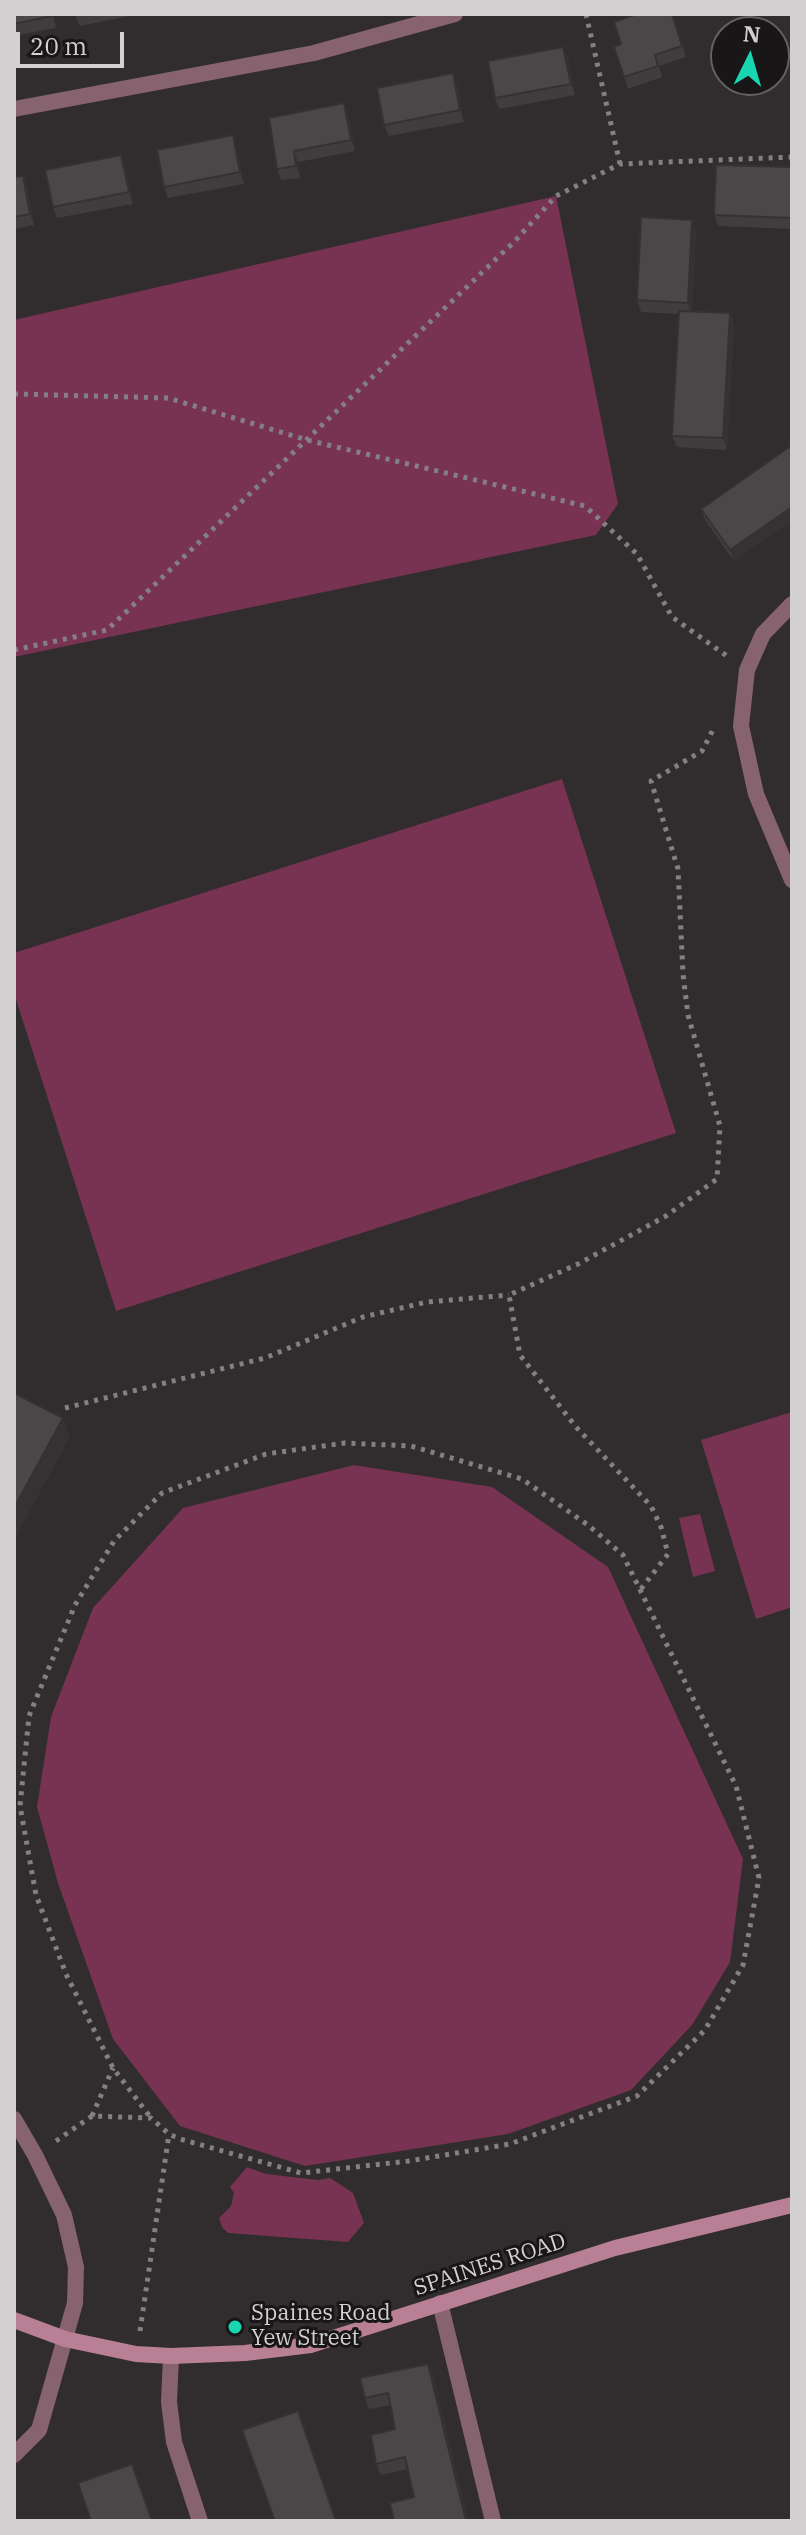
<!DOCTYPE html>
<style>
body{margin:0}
#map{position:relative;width:806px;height:2535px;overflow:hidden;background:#312d2e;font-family:"IBM Plex Serif",serif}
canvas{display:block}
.frame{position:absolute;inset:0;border:16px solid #d3d0d1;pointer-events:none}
.north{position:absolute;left:710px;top:16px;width:80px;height:80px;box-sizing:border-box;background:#181616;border:2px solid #636061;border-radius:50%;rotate:5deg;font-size:22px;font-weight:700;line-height:32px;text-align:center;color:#d3d0d1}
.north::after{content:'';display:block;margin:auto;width:28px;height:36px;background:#19d5b2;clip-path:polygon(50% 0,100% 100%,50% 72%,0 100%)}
.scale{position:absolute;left:16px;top:32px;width:108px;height:36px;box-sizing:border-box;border:4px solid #d3d0d1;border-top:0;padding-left:10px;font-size:24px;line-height:28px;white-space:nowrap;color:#d3d0d1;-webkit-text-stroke:6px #181616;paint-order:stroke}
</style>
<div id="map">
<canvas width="806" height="2535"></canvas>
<div class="frame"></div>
<div class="north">N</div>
<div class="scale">20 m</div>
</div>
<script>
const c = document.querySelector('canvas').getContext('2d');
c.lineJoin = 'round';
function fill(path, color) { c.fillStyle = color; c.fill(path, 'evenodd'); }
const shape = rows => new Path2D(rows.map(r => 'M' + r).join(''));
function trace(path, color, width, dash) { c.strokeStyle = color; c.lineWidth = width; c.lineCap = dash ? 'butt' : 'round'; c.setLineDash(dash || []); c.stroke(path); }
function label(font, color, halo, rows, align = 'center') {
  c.font = font + ' "IBM Plex Serif",serif'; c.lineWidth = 6; c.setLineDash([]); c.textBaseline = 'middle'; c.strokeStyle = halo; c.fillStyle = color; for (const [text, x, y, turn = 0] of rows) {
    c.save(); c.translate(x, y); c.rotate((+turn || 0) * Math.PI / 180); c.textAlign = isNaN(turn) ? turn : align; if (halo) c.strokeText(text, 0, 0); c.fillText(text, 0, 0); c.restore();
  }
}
const green = shape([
 [556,196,618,504,596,535,14,657,14,320],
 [562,779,676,1133,116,1311,14,993,14,953],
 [792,1412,792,1607,756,1619,701,1440],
 [354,1465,492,1487,608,1567,743,1859,730,1962,692,2025,631,2090,508,2134,305,2166,180,2126,113,2039,58,1883,37,1807,51,1717,93,1608,183,1508],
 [700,1514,715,1571,693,1577,679,1518],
 [247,2167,266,2174,318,2180,330,2178,353,2193,364,2223,348,2242,228,2233,222,2227,219,2218,231,2206,234,2193,230,2187]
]);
const path = shape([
 [586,14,620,164],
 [14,394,168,398,307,440,585,506,637,554,672,617,727,656],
 [14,650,107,630,514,242,556,196,620,164,792,157],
 [65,1408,265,1358,363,1317,427,1302,509,1295],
 [641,1589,668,1554,661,1527,651,1506,576,1427,520,1355,509,1295,578,1264,666,1216,717,1179,720,1126,688,1015,683,974,678,869,651,781,702,751,715,726],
 [92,2116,113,2068],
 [56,2141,92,2116,151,2118,169,2134,180,2139,301,2173,409,2161,510,2144,637,2096,705,2030,743,1965,759,1878,736,1786,623,1555,588,1525,522,1479,411,1446,345,1443,266,1454,162,1493,114,1541,75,1605,29,1716,20,1806,36,1895,66,1974,113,2068,151,2118],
 [140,2331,169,2134]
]);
const street = shape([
 [14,109,314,53,455,14],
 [792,604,763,634,747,670,741,726,756,794,792,880],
 [14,2119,35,2155,64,2215,76,2267,75,2303,39,2430,14,2455],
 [440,2303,493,2521],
 [171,2356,169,2402,174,2442,200,2521]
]);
const secondary = shape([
 [14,2320,65,2339,136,2354,171,2356,245,2353,311,2345,615,2248,792,2205]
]);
const wall = shape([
 [14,14,53,14,56,28,14,36],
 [75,14,139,14,80,26],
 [672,14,686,57,659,66,662,77,628,89,614,47,621,44],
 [563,47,568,58,575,95,499,109,495,98],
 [457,85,464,122,389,136,384,125],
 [348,114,355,151,298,162,300,178,281,180,277,169,269,118],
 [237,147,244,184,168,198,164,187],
 [121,155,125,167,133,204,57,218,53,207],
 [792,167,792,229,718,226,714,215],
 [23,176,27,187,34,225,14,229,14,177],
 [692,220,696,232,692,311,730,313,734,325,727,450,677,447,672,436,679,314,641,312,637,300],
 [792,445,792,521,734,561,705,520,701,509],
 [428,2364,433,2375,468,2521,394,2521,414,2497,408,2469,381,2475,376,2464,395,2429,391,2405,369,2409,365,2398]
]);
const shadedWall = shape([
 [563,47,568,58,575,95,571,84],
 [453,73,457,85,464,122,460,110],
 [344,103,348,114,355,151,351,140],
 [233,135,237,147,244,184,240,172],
 [294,151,298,162,300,178,296,166],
 [121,155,125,167,133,204,129,192],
 [23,176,27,187,34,225,30,214],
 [692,220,696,232,692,314,688,303],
 [730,313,734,325,727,450,723,438],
 [792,507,792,521,734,561,730,550],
 [63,1418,70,1437,14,1541,14,1508],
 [428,2364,433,2375,468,2521,466,2521]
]);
const building = shape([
 [14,14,51,14,52,16,14,24,14,14],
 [637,14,672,14,682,46,655,55,658,66,624,77,614,47,621,44,614,22,637,14],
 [563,47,571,84,495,98,488,61,563,47],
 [453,73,460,110,384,125,377,88,453,73],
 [344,103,351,140,294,151,296,166,277,169,269,118,344,103],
 [233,135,240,172,164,187,157,150,233,135],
 [121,155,129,192,53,207,45,170,121,155],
 [716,165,792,167,792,218,714,215,716,165],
 [23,176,30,214,14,217,14,177,23,176],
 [641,217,692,220,688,303,637,300,641,217],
 [679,311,730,313,723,438,672,436,679,311],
 [792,445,792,507,730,550,701,509,792,445],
 [14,1393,63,1418,14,1508,14,1393],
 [428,2364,466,2521,394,2521,390,2503,414,2497,405,2457,376,2464,371,2435,395,2429,391,2408,388,2393,365,2398,360,2378,428,2364],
 [298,2411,336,2521,275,2521,242,2430,298,2411],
 [132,2464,152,2521,91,2521,78,2483,132,2464]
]);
const markers = [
 [235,2327,8,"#19d5b2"]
];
const streetNames = [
 ["SPAINES ROAD",490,2265,-18]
];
const poiNames = [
 ["Spaines Road",251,2314],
 ["Yew Street",251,2339]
];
fill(green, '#783352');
trace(path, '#848081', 5, [4, 6]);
trace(street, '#876370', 16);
trace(secondary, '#b98095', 16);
fill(wall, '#403d3e');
fill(shadedWall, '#343232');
fill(building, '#4b4748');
trace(building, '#343232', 2);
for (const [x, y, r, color] of markers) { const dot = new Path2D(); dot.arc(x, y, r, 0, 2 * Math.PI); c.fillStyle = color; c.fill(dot); trace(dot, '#181616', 3); }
label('22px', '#d3d0d1', '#181616', streetNames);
label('22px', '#d3d0d1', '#181616', poiNames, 'left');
</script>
